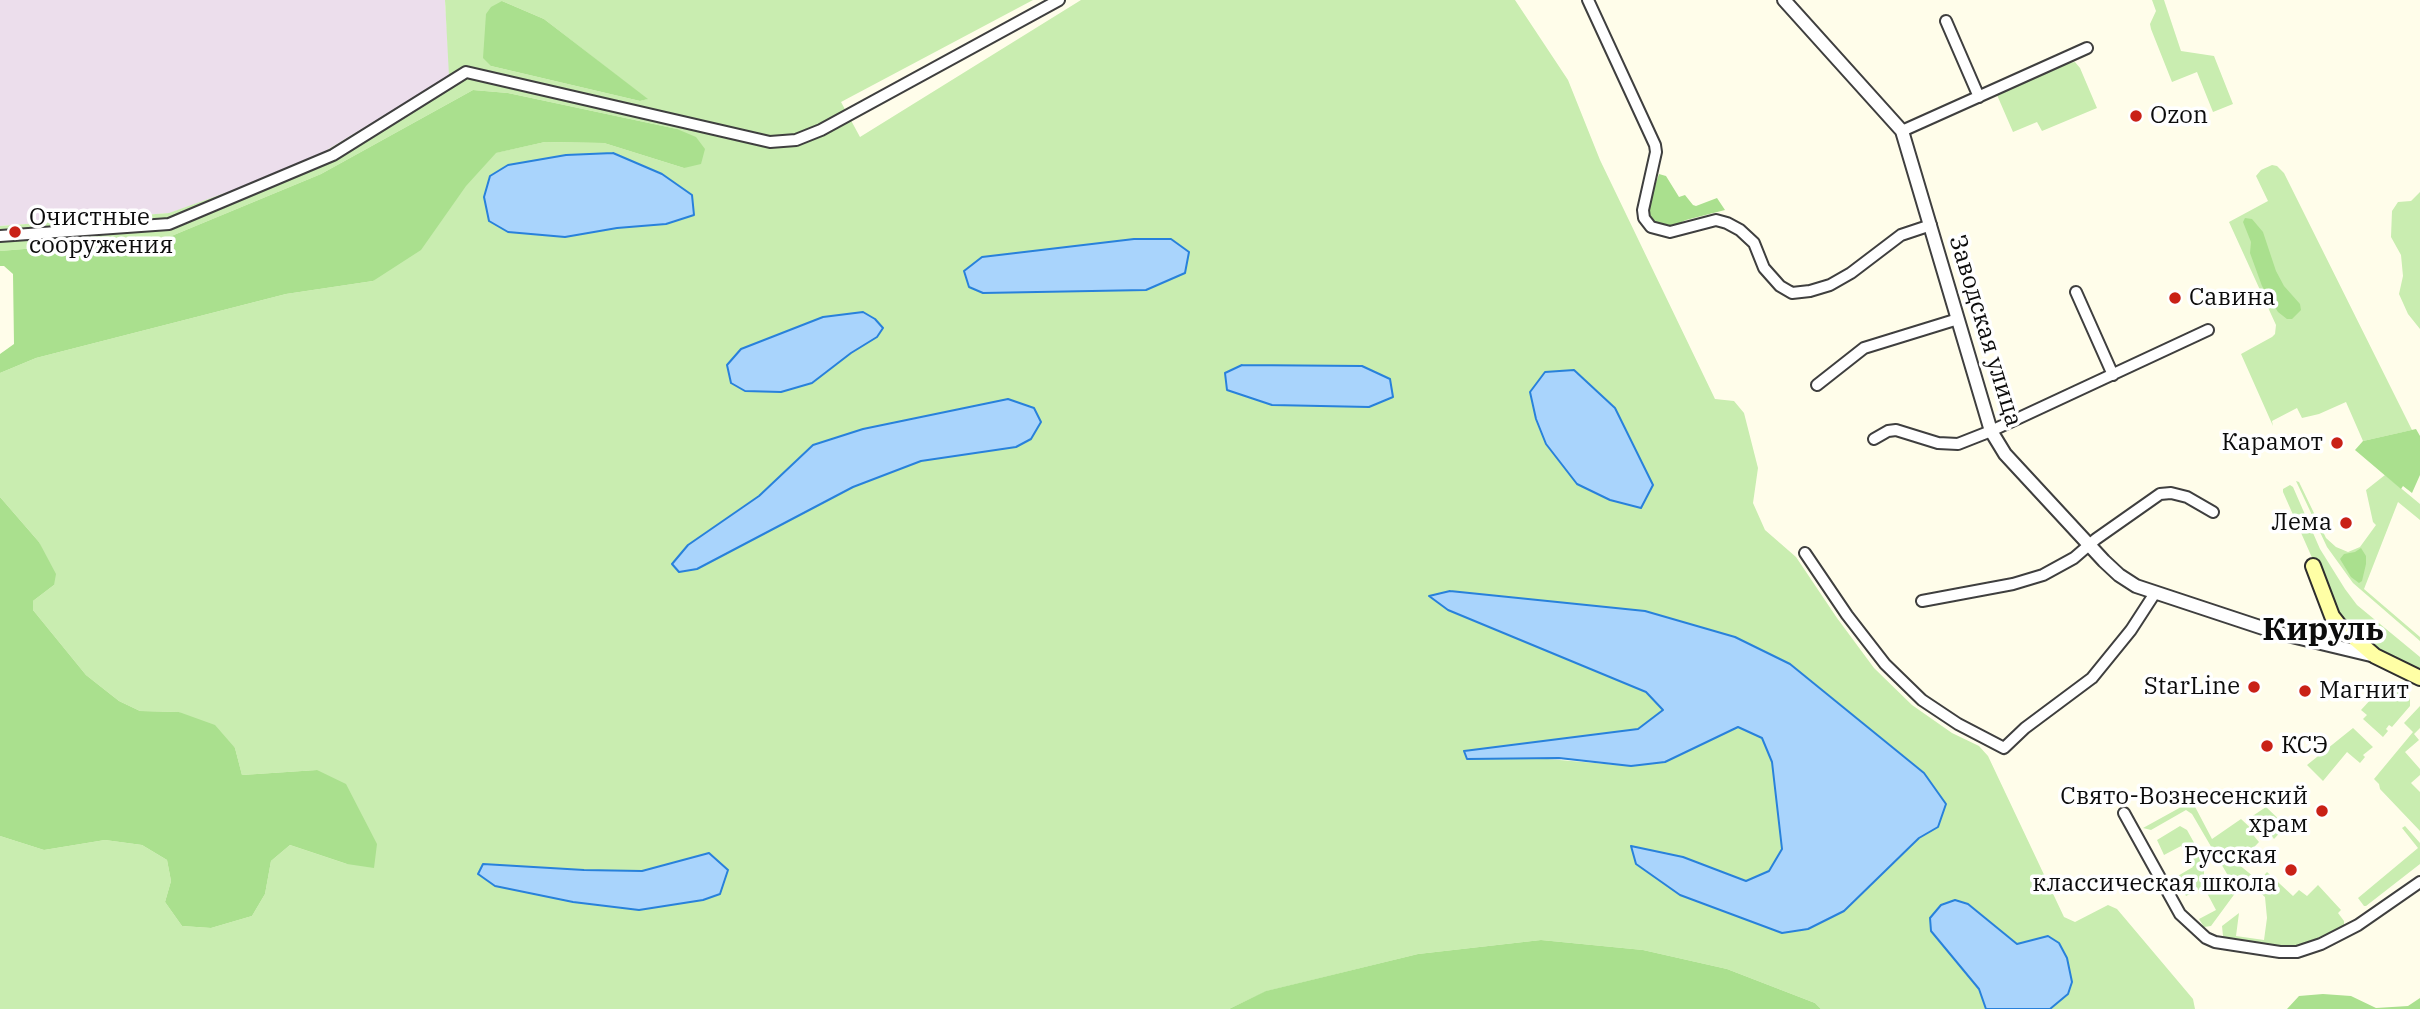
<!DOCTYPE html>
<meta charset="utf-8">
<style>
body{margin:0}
canvas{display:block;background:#fffdea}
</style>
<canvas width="2420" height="1009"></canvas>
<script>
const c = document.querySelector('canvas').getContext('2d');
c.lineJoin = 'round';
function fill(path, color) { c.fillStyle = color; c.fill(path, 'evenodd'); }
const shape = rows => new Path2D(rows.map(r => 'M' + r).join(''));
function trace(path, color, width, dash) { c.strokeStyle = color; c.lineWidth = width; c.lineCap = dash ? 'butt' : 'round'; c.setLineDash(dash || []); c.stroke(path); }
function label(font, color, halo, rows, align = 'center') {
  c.font = font + ' "IBM Plex Serif",serif'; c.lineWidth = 7; c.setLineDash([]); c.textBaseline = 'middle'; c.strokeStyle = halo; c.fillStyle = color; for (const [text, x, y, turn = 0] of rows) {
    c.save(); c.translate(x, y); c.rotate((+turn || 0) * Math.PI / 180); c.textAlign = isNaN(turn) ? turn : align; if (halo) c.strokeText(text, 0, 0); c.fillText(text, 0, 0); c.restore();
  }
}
const industrial = shape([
 [0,0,445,0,450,76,301,166,170,213,0,226]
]);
const green = shape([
 [445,0,1033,0,841,102,860,137,1081,0,1515,0,1568,80,1600,160,1715,399,1734,401,1744,413,1758,468,1753,503,1765,530,1796,557,1837,618,1874,668,1912,705,1952,733,1979,746,1988,756,2064,917,2075,922,2108,905,2117,909,2193,999,2195,1009,2050,1009,2052,1008,2048,936,2017,945,1968,904,1931,931,1979,989,1986,1009,1821,1009,1815,1003,1727,969,1643,950,1541,940,1418,954,1267,991,1229,1009,0,1009,0,836,44,850,105,840,142,845,167,860,171,881,165,902,182,926,211,928,252,916,265,894,271,861,290,845,347,864,317,770,242,775,235,748,179,712,140,711,119,701,86,675,33,610,33,601,54,585,39,542,0,497,0,373,36,358,286,294,373,281,495,153,545,142,604,143,684,168,677,129,508,93,473,90,321,174,169,237,0,251,0,226,169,213,301,166,449,76],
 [502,1,544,19,647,99,640,101,491,66],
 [613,153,662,174,692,195,666,224,617,228],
 [1134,239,1171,239,1146,290,983,293,969,287,982,257],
 [812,445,1016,447,921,461,688,545,759,496],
 [1450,591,1645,611,1735,637,1790,664,1924,773,1938,827,1919,838,1844,911,1632,847,1683,857,1746,881,1769,871,1782,849,1772,762,1762,738,1738,727,1665,762,1631,766,1464,752,1638,729,1664,710,1646,692,1448,610,1430,597],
 [709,853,720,894,703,900,639,910,573,902,495,886,478,874,642,871],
 [2152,0,2164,0,2181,51,2214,56,2233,104,2213,112,2197,72,2172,82,2151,29,2150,24,2156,11],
 [2075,62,2080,68,2097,108,2042,131,2037,122,2013,132,1997,95,2068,63],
 [2272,165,2277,166,2284,173,2412,430,2363,441,2346,402,2319,414,2302,418,2297,408,2272,421,2273,426,2241,354,2272,337,2275,334,2276,325,2229,222,2268,201,2256,176,2261,170],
 [2420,192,2420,329,2408,314,2399,294,2403,276,2401,255,2391,237,2392,211,2398,202,2411,201],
 [2385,475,2420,504,2420,520,2398,502,2364,589,2420,637,2420,641,2353,583,2327,547,2296,481,2299,482,2326,538,2336,547,2348,552,2360,547,2376,525,2373,522,2366,490],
 [2290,485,2293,487,2320,549,2345,589,2357,605,2420,657,2420,674,2371,646,2352,631,2336,612,2283,492,2283,489],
 [2384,685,2409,696,2410,700,2410,706,2392,727,2389,725,2386,729,2388,731,2383,737,2363,719,2367,715,2361,710],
 [2420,706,2420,728,2414,734,2419,740,2405,752,2420,769,2420,775,2411,783,2420,792,2420,831,2380,789,2379,784,2374,779,2413,732,2404,723],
 [2353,728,2373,747,2363,755,2365,757,2360,763,2347,752,2323,781,2307,765],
 [2192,801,2212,839,2241,819,2256,833,2254,836,2259,842,2238,864,2259,881,2267,872,2293,896,2299,890,2307,896,2318,885,2341,910,2338,913,2344,921,2344,927,2325,938,2297,948,2285,948,2229,940,2223,936,2222,926,2239,913,2236,936,2264,940,2267,918,2265,897,2248,882,2242,889,2236,892,2211,926,2204,927,2199,919,2216,910,2207,893,2230,879,2192,814,2186,810,2151,830,2143,828],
 [2266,807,2286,826,2274,839,2264,826,2262,827,2251,817],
 [2180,826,2187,830,2203,859,2204,864,2204,887,2186,896,2176,877,2193,867,2181,846,2164,855,2157,840],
 [2405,826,2420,843,2420,864,2366,906,2364,906,2358,898,2418,848,2402,828]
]);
const forest = shape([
 [502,1,544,19,648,99,640,101,491,66,483,58,486,14,491,7],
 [473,90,508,93,677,129,696,137,705,149,701,164,684,168,604,143,545,142,496,153,466,186,421,250,373,281,286,294,36,358,0,373,0,354,14,344,13,274,4,266,0,266,0,251,169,237,321,174],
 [1659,174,1666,176,1679,197,1685,195,1693,205,1696,206,1717,198,1725,210,1686,220,1669,228,1654,224,1648,216,1648,206],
 [2245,218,2252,219,2263,232,2276,271,2284,286,2300,304,2301,310,2292,319,2287,319,2278,312,2262,286,2250,253,2251,242,2243,222],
 [2416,429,2420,436,2420,475,2412,493,2403,486,2401,489,2355,450,2363,441],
 [0,497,39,542,56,574,54,585,33,601,33,610,86,675,119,701,140,711,179,712,215,725,235,748,242,775,317,770,346,784,377,844,374,868,347,864,290,845,271,861,265,894,252,916,211,928,182,926,165,902,171,881,167,860,142,845,105,840,44,850,0,836],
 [2361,548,2366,556,2366,564,2362,581,2359,583,2351,577,2340,559,2344,554,2355,552],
 [1541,940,1643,950,1727,969,1815,1003,1821,1009,1229,1009,1266,991,1418,954],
 [2323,994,2351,996,2376,1008,2408,1006,2420,998,2420,1009,2287,1009,2299,996]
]);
const water = shape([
 [613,153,662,174,692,195,694,215,666,224,617,228,565,237,508,232,489,221,484,197,490,176,508,165,566,155,613,153],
 [1134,239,1171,239,1189,252,1185,273,1146,290,983,293,969,287,964,271,982,257,1134,239],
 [863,312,875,319,883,328,877,337,851,353,812,383,781,392,745,391,731,383,727,365,741,349,823,317,863,312],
 [1242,365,1362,366,1390,379,1393,397,1369,407,1272,405,1227,390,1225,373,1242,365],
 [1574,370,1615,408,1653,485,1641,508,1610,500,1577,484,1546,444,1536,419,1530,392,1545,372,1574,370],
 [1008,399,1034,408,1041,422,1031,439,1016,447,921,461,853,487,697,569,679,572,672,564,688,545,759,496,813,445,863,429,1008,399],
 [1450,591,1645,611,1735,637,1790,664,1924,773,1946,804,1938,827,1919,838,1844,911,1808,929,1782,933,1680,895,1636,864,1631,846,1683,857,1746,881,1769,871,1782,849,1772,762,1762,738,1738,727,1665,762,1631,766,1559,758,1467,759,1464,751,1638,729,1663,710,1646,692,1448,610,1429,596,1450,591],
 [709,853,728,870,720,894,703,900,639,910,573,902,495,886,478,874,483,864,584,870,642,871,709,853],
 [1955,900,1968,904,2017,944,2048,936,2059,943,2067,958,2072,982,2068,994,2050,1009,1986,1009,1979,989,1931,931,1930,918,1941,905,1955,900]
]);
const minor = shape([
 [1588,0,1655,145,1656,152,1643,210,1644,218,1651,227,1670,232,1716,220,1727,223,1740,230,1754,243,1764,268,1780,286,1792,293,1810,291,1830,285,1851,273,1901,235,1931,225],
 [1946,21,1979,97],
 [1902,131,2087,48],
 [0,236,169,224,333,155,466,72,770,142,796,140,821,130,1059,0],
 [2076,292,2113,375],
 [1817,385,1864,348,1958,319],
 [1874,439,1888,431,1896,430,1938,443,1958,444,1991,431,2208,330],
 [1805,553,1847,615,1885,664,1922,700,1958,724,2004,748,2025,728,2092,678,2131,630,2155,593],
 [1922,601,2013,584,2043,575,2074,558,2096,539,2160,494,2171,493,2187,497,2213,512],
 [2124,813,2180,914,2206,938,2215,942,2280,952,2297,952,2321,944,2358,925,2420,882]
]);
const tertiary = shape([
 [1784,0,1902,131,1991,431,2005,454,2104,561,2119,575,2136,586,2275,632,2375,656]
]);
const secondary = shape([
 [2313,566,2332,616,2339,625,2375,656,2420,678]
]);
const markers = [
 [2136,116,7,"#c92116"],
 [15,232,7,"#c92116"],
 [2175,298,7,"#c92116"],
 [2337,443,7,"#c92116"],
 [2346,523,7,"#c92116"],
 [2254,687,7,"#c92116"],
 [2305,691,7,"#c92116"],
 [2267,746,7,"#c92116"],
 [2322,811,7,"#c92116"],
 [2291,870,7,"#c92116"]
];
const poiNames = [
 ["Ozon",2150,116],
 ["Очистные",29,218],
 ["сооружения",29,246],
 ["Савина",2189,298],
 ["Карамот",2323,443,"right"],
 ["Лема",2332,523,"right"],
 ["StarLine",2240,687,"right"],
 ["Магнит",2319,691],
 ["КСЭ",2281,746],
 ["Свято-Вознесенский",2308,797,"right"],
 ["храм",2308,825,"right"],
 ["Русская",2277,856,"right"],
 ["классическая школа",2277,884,"right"]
];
const streetNames = [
 ["Заводская улица",1985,331,73]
];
const districtNames = [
 ["Кируль",2323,631]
];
fill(industrial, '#ecdeec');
fill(green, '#c9edb0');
fill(forest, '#aae08e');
fill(water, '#a9d4fc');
trace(water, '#2881db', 2);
trace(minor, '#3f3f3f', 14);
trace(tertiary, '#3f3f3f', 16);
trace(secondary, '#2e2e2e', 18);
trace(minor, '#fff', 10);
trace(tertiary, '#fff', 12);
trace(secondary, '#ffffa5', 14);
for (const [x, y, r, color] of markers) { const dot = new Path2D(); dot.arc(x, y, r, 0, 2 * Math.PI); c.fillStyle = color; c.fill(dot); trace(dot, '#fff', 2.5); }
label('24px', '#0c0c0c', '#fff', poiNames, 'left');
label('24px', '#0c0c0c', '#fff', streetNames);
label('bold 32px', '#0c0c0c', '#fff', districtNames);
</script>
